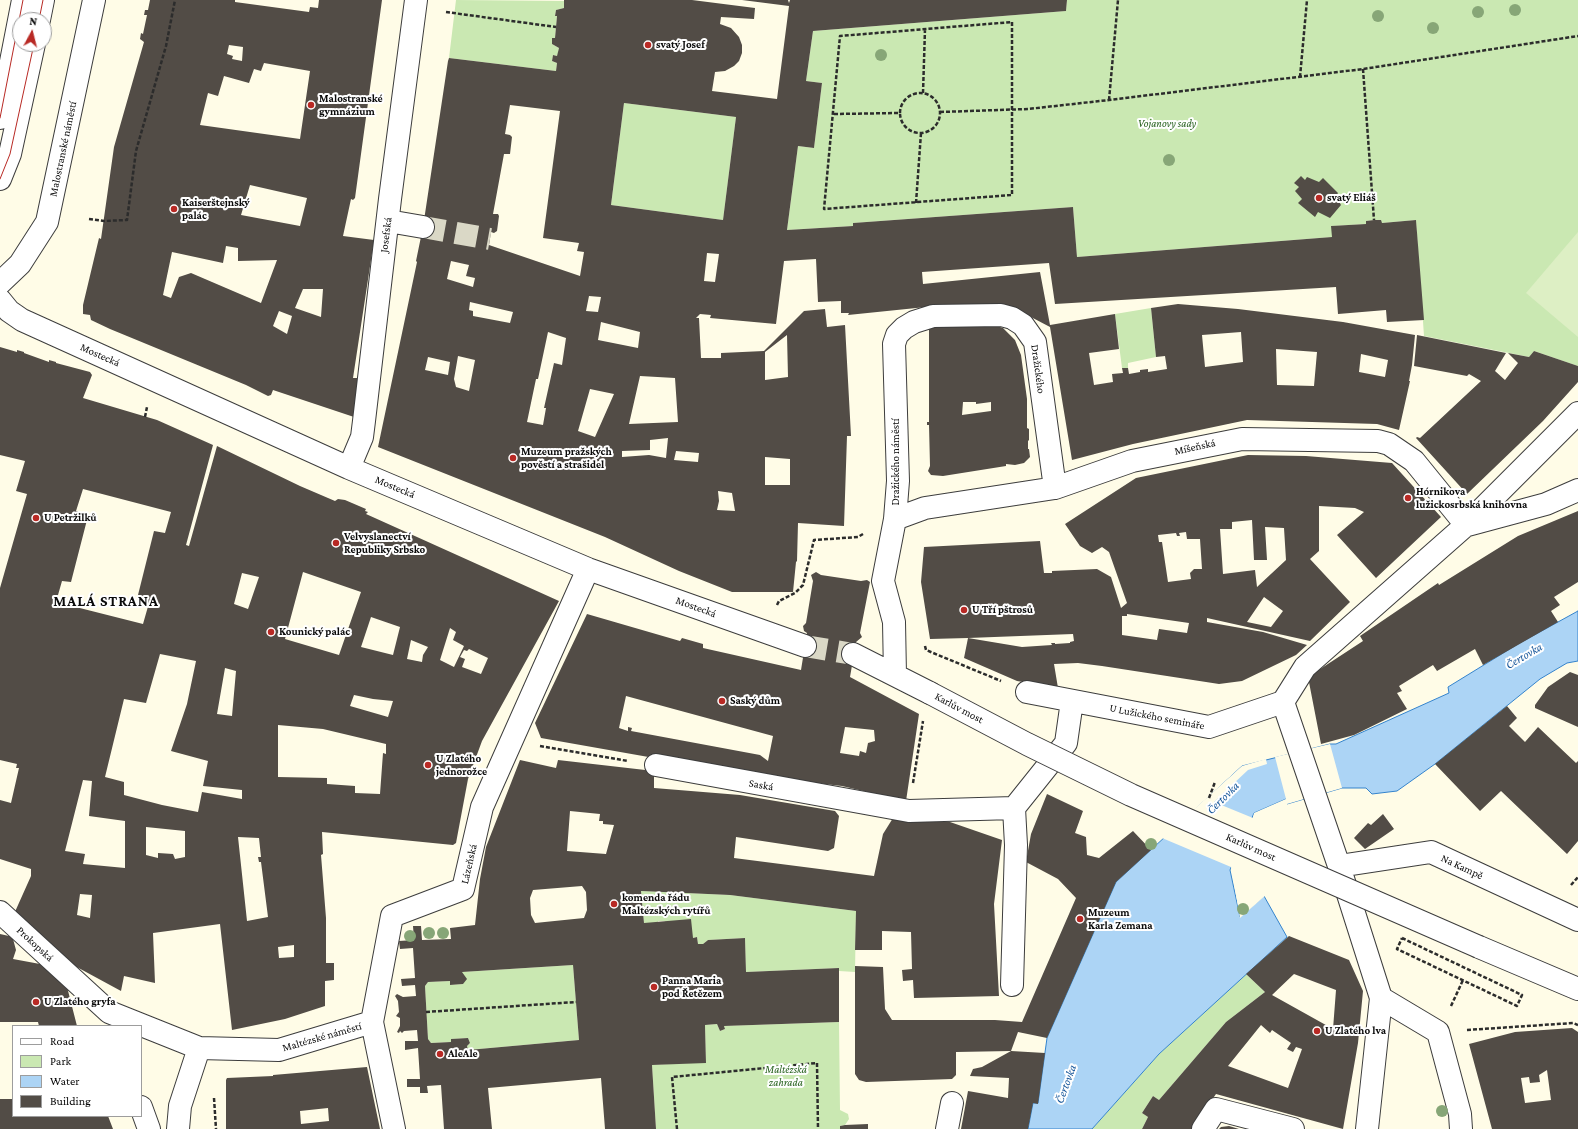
<!DOCTYPE html>
<meta charset="utf-8">
<style>
body{margin:0}
#map{position:relative;width:1578px;height:1129px;overflow:hidden;background:#fffce7;font-family:"Crimson Pro",serif}
canvas{display:block}
.legend{position:absolute;left:12px;top:1025px;width:130px;height:92px;box-sizing:border-box;background:#fff;border:1px solid #9d9d9d;margin:0;padding:5px 7px;list-style:none;font-size:12px;color:#0a0a0a}
.legend li{display:flex;align-items:center;gap:8px;height:20px}
.legend b{width:20px;border:1px solid #9d9d9d}
.north{position:absolute;left:12px;top:12px;width:40px;height:40px;box-sizing:border-box;background:#fff;border:1px solid #9d9d9d;border-radius:50%;rotate:7deg;font-size:11px;font-weight:700;line-height:16px;text-align:center;color:#0a0a0a}
.north::after{content:'';display:block;margin:auto;width:14px;height:18px;background:#b82924;clip-path:polygon(50% 0,100% 100%,50% 72%,0 100%)}
</style>
<div id="map">
<canvas width="1578" height="1129"></canvas>
<ul class="legend">
<li><b style="height:5px;background:#fff"></b>Road</li>
<li><b style="height:11px;background:#cae8b2"></b>Park</li>
<li><b style="height:11px;background:#acd4f5"></b>Water</li>
<li><b style="height:11px;background:#524c46"></b>Building</li>
</ul>
<div class="north">N</div>
</div>
<script>
const c = document.querySelector('canvas').getContext('2d');
c.lineJoin = 'round';
function fill(path, color) { c.fillStyle = color; c.fill(path, 'evenodd'); }
const shape = rows => new Path2D(rows.map(r => 'M' + r).join(''));
function trace(path, color, width, dash) { c.strokeStyle = color; c.lineWidth = width; c.lineCap = dash ? 'butt' : 'round'; c.setLineDash(dash || []); c.stroke(path); }
function label(font, color, halo, rows, align = 'center') {
  c.font = font + ' "Crimson Pro",serif'; c.lineWidth = 4; c.setLineDash([]); c.textBaseline = 'middle'; c.strokeStyle = halo; c.fillStyle = color; for (const [text, x, y, turn = 0] of rows) {
    c.save(); c.translate(x, y); c.rotate((+turn || 0) * Math.PI / 180); c.textAlign = isNaN(turn) ? turn : align; if (halo) c.strokeText(text, 0, 0); c.fillText(text, 0, 0); c.restore();
  }
}
const green = shape([
 [456,0,564,1,564,8,556,10,555,16,557,16,555,38,552,38,552,44,559,48,558,54,557,56,553,55,552,61,557,63,556,71,449,58],
 [1067,0,1578,0,1578,366,1534,351,1529,357,1424,336,1416,220,1382,223,1374,220,1366,221,1366,224,1332,226,1332,237,1077,257,1073,207,853,223,853,226,787,230,798,146,814,148,822,83,806,81,813,31,1066,11],
 [624,103,736,117,723,220,611,205],
 [1151,308,1156,357,1128,363,1128,368,1122,368,1115,314],
 [641,891,730,895,856,911,855,972,839,971,839,968,746,972,745,938,708,940,703,944,698,944,697,937,693,938,666,929,665,921,658,921,658,923,644,923],
 [573,965,579,1040,468,1050,467,1046,470,1043,468,1038,452,1039,451,1042,431,1043,428,1039,425,986,428,982,450,981,450,985,463,984,462,972],
 [1246,974,1265,992,1226,1022,1159,1100,1153,1096,1142,1113,1148,1117,1142,1129,1092,1129,1159,1054],
 [839,1022,840,1110,848,1114,849,1119,845,1125,840,1126,840,1129,656,1129,652,1065,706,1062,705,1025,717,1024,720,1031,725,1029,724,1026]
]);
const pitch = shape([
 [1578,232,1578,337,1526,293]
]);
const water = shape([
 [1578,611,1578,661,1567,663,1540,679,1435,764,1397,791,1372,794,1366,788,1342,788,1287,804,1286,799,1254,813,1230,870,1240,917,1264,896,1287,937,1159,1054,1092,1129,1028,1129,1033,1103,1038,1103,1047,1038,1116,882,1242,766,1330,744,1336,744,1449,693,1448,687,1518,644,1578,611]
]);
const pier = shape([
 [1330,744,1342,788,1287,804,1287,806,1284,802,1256,814,1233,870,1241,914,1263,894,1266,895,1240,918,1231,867,1162,838,1242,766,1266,759,1267,764,1248,770,1214,802,1253,818,1254,813,1286,799,1275,757]
]);
const building = shape([
 [150,0,235,0,235,2,309,12,310,7,318,8,319,0,382,0,355,198,353,200,351,199,343,236,374,240,353,378,361,378,354,417,273,390,271,395,268,396,246,385,110,329,91,320,90,315,83,314,83,305,99,238,101,239,114,147,144,42,140,39,141,33,143,34,147,15,144,15,145,10,148,10],
 [229,45,243,47,242,61,232,59,233,56,227,54],
 [264,63,310,71,300,139,200,125,208,93,218,96,224,76,249,83,254,69,261,71],
 [250,185,307,198,300,226,241,215],
 [226,246,238,248,238,261,277,260,261,303,191,273,179,277,171,298,163,295,172,252,223,263],
 [303,289,323,289,321,317,295,308],
 [279,311,292,316,287,334,273,326],
 [564,0,692,0,755,8,754,19,721,17,720,24,731,28,739,37,742,45,742,53,739,61,734,66,725,71,715,72,712,91,777,99,789,6,742,0,788,0,789,3,790,0,1067,0,1066,11,813,31,806,81,822,83,814,148,798,146,787,230,853,226,853,223,1073,207,1077,257,1332,237,1331,226,1366,224,1366,221,1374,220,1381,220,1382,223,1416,220,1424,320,1387,322,1386,310,1338,314,1336,287,1055,304,1049,263,922,272,923,284,1040,272,1050,325,1115,314,1119,349,1089,353,1094,385,1113,382,1112,374,1123,373,1122,368,1128,368,1129,374,1140,372,1140,370,1148,369,1148,372,1167,369,1165,356,1156,357,1151,308,1178,304,1238,309,1343,322,1415,335,1412,365,1409,381,1410,381,1399,430,1377,424,1247,420,1133,444,1072,460,1050,327,1010,306,926,309,926,307,848,315,849,313,841,313,841,301,818,302,816,259,784,261,776,324,710,318,711,315,700,314,696,318,699,318,701,358,721,358,721,353,764,351,804,311,825,309,827,327,845,325,851,436,847,436,844,526,798,523,797,561,796,562,793,592,732,592,679,571,605,537,378,447,417,262,416,261,423,227,448,61,449,58,556,71,557,63,552,61,553,55,557,56,559,48,552,44,552,38,555,38,557,16,555,16,556,10,564,8],
 [624,103,736,117,723,220,611,205],
 [510,105,560,111,543,238,579,243,577,251,584,252,580,276,489,245,491,232,494,233,497,231,499,216,498,214,493,214,504,154,510,154,512,137,510,135,505,134],
 [707,253,719,254,715,282,704,281],
 [451,261,469,265,466,276,475,278,473,287,447,279],
 [589,296,601,297,598,312,586,311],
 [470,302,513,312,510,323,473,316,473,311,469,310],
 [601,322,640,332,638,348,598,340],
 [548,332,566,338,562,365,554,363,544,408,546,408,543,425,527,422,536,379,538,379],
 [1241,332,1243,362,1205,367,1202,335],
 [787,335,788,377,765,380,765,352],
 [1276,349,1317,352,1314,386,1277,385],
 [1361,354,1388,360,1385,377,1359,372],
 [458,356,475,360,469,391,456,387,454,379],
 [428,357,450,362,448,375,425,370],
 [640,376,675,378,678,422,629,424],
 [590,389,614,394,595,437,578,431],
 [668,438,666,458,649,455,622,457,622,451,650,450,650,440],
 [676,451,699,453,698,462,674,460],
 [765,457,790,459,790,485,765,485],
 [718,491,732,493,735,511,717,510,719,501],
 [1301,176,1305,180,1307,177,1319,182,1323,178,1338,193,1336,196,1341,205,1330,218,1318,212,1315,217,1298,203,1302,199,1295,191,1299,187,1294,183],
 [988,323,1003,328,1015,340,1021,355,1027,399,1027,428,1029,429,1029,440,1028,441,1028,449,1029,449,1030,457,1024,463,1015,465,1006,464,1006,466,943,476,931,475,928,471,930,466,929,425,927,425,927,422,929,422,929,324],
 [963,402,976,402,976,404,991,402,991,411,962,415],
 [1417,335,1506,353,1495,371,1505,380,1518,363,1508,353,1529,357,1534,351,1578,366,1578,382,1543,421,1467,494,1416,438,1417,437,1420,438,1481,381,1469,374,1467,376,1414,366],
 [0,347,17,352,17,350,24,352,24,353,49,362,49,360,56,362,56,363,90,372,92,375,83,398,157,420,213,445,186,545,189,546,217,446,300,486,335,501,338,499,345,500,366,509,365,511,368,512,366,514,559,601,482,741,468,779,456,843,453,845,322,832,323,854,321,855,326,918,326,963,334,963,334,980,325,981,325,1006,285,1019,232,1030,220,924,153,933,155,983,124,976,121,991,62,959,14,914,31,876,31,869,0,859,0,800,11,803,19,768,16,768,17,764,0,760,0,588,27,494,16,491,25,461,0,455],
 [83,489,171,512,165,533,154,531,137,599,149,603,143,624,56,602,62,581,71,582,88,516,76,511],
 [303,572,361,592,339,655,285,639],
 [242,573,259,577,248,609,234,604],
 [371,617,400,627,393,655,361,647],
 [450,628,456,632,453,640,464,646,454,667,440,660],
 [411,640,428,647,423,655,422,662,407,659],
 [469,649,488,658,481,674,462,667,465,659,460,657,464,650,467,651],
 [160,654,196,661,187,704,171,751,208,761,203,786,242,790,242,799,202,792,198,812,162,805,124,795,124,782,105,777,124,699,146,703],
 [225,668,236,671,232,716,217,714],
 [354,695,373,699,393,701,388,717,350,706],
 [278,725,323,729,386,744,386,754,383,753,380,794,355,793,355,786,327,784,327,778,278,777],
 [83,780,92,781,89,816,125,821,125,868,83,864,85,854,65,851],
 [146,827,185,831,185,857,175,859,173,854,158,853,158,858,146,855],
 [238,837,259,838,261,857,258,857,259,862,261,862,268,917,247,921],
 [80,894,92,895,90,918,77,915],
 [294,945,294,957,279,958,278,947],
 [1248,455,1306,456,1392,463,1441,517,1376,578,1337,535,1364,512,1355,508,1319,506,1319,551,1310,559,1350,602,1310,641,1207,618,1207,622,1263,632,1307,645,1296,655,1242,681,1219,684,1102,666,1078,663,1054,664,1058,688,1017,681,964,658,968,638,930,639,921,582,924,547,1040,541,1044,573,1052,573,1052,571,1097,569,1111,577,1121,608,1127,603,1109,552,1102,547,1092,553,1080,546,1065,524,1136,478],
 [1252,520,1254,560,1267,560,1265,527,1284,528,1286,560,1257,587,1255,570,1223,574,1220,529,1232,529,1232,522],
 [1186,532,1187,539,1200,539,1202,569,1194,569,1190,573,1191,579,1168,582,1162,542,1159,542,1158,535,1176,533,1177,536,1180,536,1179,533],
 [1264,597,1283,611,1271,627,1247,622],
 [1127,614,1189,623,1187,633,1159,629,1157,640,1122,635,1122,616,1127,616],
 [1073,634,1074,641,1070,642,1070,643,1055,644,1055,643,1051,643,1052,645,1022,647,968,638],
 [1578,511,1578,582,1554,597,1560,605,1551,611,1558,622,1483,665,1475,649,1437,671,1433,665,1399,686,1402,691,1397,693,1407,709,1354,735,1321,744,1308,677,1363,641,1360,636,1438,583,1439,585,1518,536],
 [816,572,821,575,861,581,867,580,870,582,860,633,862,637,856,642,850,677,919,714,906,801,842,786,756,776,541,738,535,723,587,614,680,641,682,638,703,644,703,648,801,670,807,633,804,631,803,626,806,623,813,581,811,575],
 [626,696,773,736,768,761,760,755,631,731,632,728,628,727,628,731,619,728],
 [845,727,874,730,875,741,868,743,866,753,860,751,859,756,840,753],
 [1570,672,1578,675,1578,727,1535,708,1535,705,1548,687],
 [1507,706,1517,718,1509,726,1525,742,1538,727,1576,763,1578,761,1578,841,1567,854,1501,791,1480,811,1435,764],
 [520,760,556,768,558,760,654,771,654,788,740,795,835,811,839,816,834,848,828,851,736,837,734,858,874,876,883,834,893,818,950,822,1002,840,994,904,999,996,914,998,913,980,903,981,902,970,912,969,911,932,882,931,882,950,855,950,856,911,730,895,641,891,644,923,691,919,693,938,697,937,698,944,703,944,708,940,745,938,746,972,839,968,839,1022,724,1026,725,1029,720,1031,717,1024,705,1025,706,1063,652,1065,656,1129,605,1129,601,1078,488,1088,492,1129,444,1129,441,1085,427,1086,428,1093,420,1093,420,1087,407,1087,407,1079,420,1079,418,1048,405,1050,405,1041,418,1041,417,1030,404,1031,402,1033,400,1031,399,1033,397,1032,400,1026,400,1018,396,1016,399,1012,398,1001,395,996,397,994,403,997,416,996,415,985,402,986,401,979,415,978,413,948,400,949,399,941,414,940,413,926,421,926,422,940,451,939,450,928,475,925,480,879,486,847],
 [570,811,600,814,599,821,603,821,603,824,614,825,606,854,567,851],
 [582,886,586,892,587,910,584,918,535,923,531,915,530,898,533,890],
 [573,965,579,1040,468,1050,467,1046,470,1043,468,1038,451,1039,451,1042,431,1043,428,1039,425,986,428,982,450,981,450,985,463,984,467,979,462,972],
 [1047,794,1083,811,1075,833,1086,837,1087,855,1099,858,1133,831,1151,850,1116,882,1047,1038,1018,1032,1011,1051,956,1052,956,1075,952,1079,866,1082,859,1080,855,1074,855,966,883,967,885,1009,892,1020,995,1020,1022,1022,1076,898,1058,879,1026,862,1031,834],
 [1383,814,1394,829,1365,849,1354,838,1368,823,1371,825],
 [0,934,9,936,13,939,16,950,13,959,40,964,66,983,77,1026,39,1026,38,1022,0,1022],
 [1289,936,1349,960,1363,991,1358,1043,1343,1129,1216,1094,1192,1129,1142,1129,1148,1117,1142,1113,1153,1096,1159,1100,1226,1022,1265,992,1246,974],
 [1294,974,1336,990,1333,1029,1272,995],
 [1261,1025,1270,1033,1272,1030,1291,1043,1287,1049,1293,1052,1296,1047,1302,1049,1288,1088,1228,1066],
 [1572,1028,1578,1032,1578,1129,1492,1129,1469,1044,1515,1032],
 [1547,1070,1551,1100,1525,1103,1521,1078,1529,1077,1530,1083,1540,1082,1539,1075],
 [1011,1051,1045,1053,1038,1104,1033,1103,1028,1129,961,1129,968,1091,1008,1098,1009,1078,970,1076,973,1069,982,1067],
 [367,1067,380,1129,226,1129,226,1080,227,1078,273,1076,273,1075],
 [328,1108,329,1121,301,1124,300,1111],
 [0,1099,13,1099,13,1116,108,1116,113,1129,0,1129],
 [868,1124,868,1129,840,1129,840,1126,845,1125],
 [1229,1126,1239,1129,1219,1129,1221,1127]
]);
const minorTunnel = shape([
 [423,227,490,239],
 [805,646,853,654]
]);
const path = shape([
 [446,12,556,27],
 [1012,22,1012,195,824,209,840,36,1012,22],
 [1363,69,1374,220],
 [1300,77,1307,0],
 '900 113a20 20 0 1 1 40 0a20 20 0 1 1-40 0Z',
 [923,93,925,29],
 [1109,100,1118,0],
 [940,112,1028,109,1109,100,1363,69,1578,36],
 [834,114,900,113],
 [916,203,921,133],
 [89,219,104,221,127,220,136,151,166,46,175,0],
 [145,417,147,407],
 [777,605,779,601,795,593,803,585,814,540,858,537,863,534],
 [925,646,926,650,1001,681],
 [540,746,628,761],
 [913,783,923,721],
 [1209,798,1215,782],
 [1571,885,1578,877],
 [1402,938,1522,995,1517,1006,1397,949,1402,938],
 [1451,1006,1463,980],
 [426,1012,576,1002],
 [1467,1030,1573,1023,1578,1025],
 [214,1098,216,1129],
 [677,1129,672,1077,817,1063,818,1129]
]);
const minor = shape([
 [39,20,43,0],
 [0,118,23,0],
 [0,179,10,154,34,44],
 [388,221,423,227],
 [0,283,20,264,47,222,94,0],
 [0,300,9,311,22,320,349,468,588,569,805,646],
 [349,468,362,437,364,421,390,199,416,0],
 [895,519,925,508,1055,488,1132,461,1242,439,1378,441,1389,444,1414,461,1466,525],
 [1468,525,1546,504,1578,490],
 [853,654,930,693],
 [895,675,894,622,883,581,895,519,898,481,894,344,897,335,904,328,914,322,933,316,1001,315,1012,318,1023,325,1035,342,1055,488],
 [1027,692,1209,727,1283,702,1305,667,1466,525,1578,413],
 [1283,702,1339,866,1381,998,1367,1129],
 [656,765,909,811,1014,808],
 [1339,866,1431,852,1578,920],
 [0,912,109,1012,199,1048,279,1050,372,1022],
 [1479,947,1578,989],
 [1012,985,1016,845,1014,808,1066,743,1072,701],
 [1381,998,1438,1032,1460,1114,1461,1129],
 [141,1107,149,1129],
 [178,1129,180,1106,199,1048],
 [394,1129,372,1022,392,916,463,889,482,807,588,569],
 [947,1129,952,1103],
 [1203,1129,1216,1109,1293,1129]
]);
const tram = shape([
 [39,20,43,0],
 [0,118,23,0],
 [0,179,10,154,34,44]
]);
const minorBridge = shape([
 [930,693,1027,744,1131,795,1479,947]
]);
const trees = [
 [1515,10],
 [1478,12],
 [1378,16],
 [1433,28],
 [881,55],
 [1169,160],
 [1151,844],
 [1243,909],
 [429,933],
 [443,933],
 [410,936],
 [1442,1111]
];
const markers = [
 [648,45,4,"#b82924"],
 [311,105,4,"#b82924"],
 [1319,198,4,"#b82924"],
 [174,209,4,"#b82924"],
 [513,458,4,"#b82924"],
 [1408,498,4,"#b82924"],
 [36,518,4,"#b82924"],
 [336,543,4,"#b82924"],
 [964,610,4,"#b82924"],
 [271,632,4,"#b82924"],
 [722,701,4,"#b82924"],
 [428,765,4,"#b82924"],
 [614,904,4,"#b82924"],
 [1080,919,4,"#b82924"],
 [654,987,4,"#b82924"],
 [36,1002,4,"#b82924"],
 [1317,1031,4,"#b82924"],
 [440,1054,4,"#b82924"]
];
const poiNames = [
 ["svatý Josef",656,45],
 ["Malostranské",319,99],
 ["gymnázium",319,112],
 ["svatý Eliáš",1327,198],
 ["Kaiserštejnský",182,203],
 ["palác",182,216],
 ["Muzeum pražských",521,452],
 ["pověstí a strašidel",521,465],
 ["Hórnikova",1416,492],
 ["lužickosrbská knihovna",1416,505],
 ["U Petržilků",44,518],
 ["Velvyslanectví",344,537],
 ["Republiky Srbsko",344,550],
 ["U Tří pštrosů",972,610],
 ["Kounický palác",279,632],
 ["Saský dům",730,701],
 ["U Zlatého",436,759],
 ["jednorožce",436,772],
 ["komenda řádu",622,898],
 ["Maltézských rytířů",622,911],
 ["Muzeum",1088,913],
 ["Karla Zemana",1088,926],
 ["Panna Maria",662,981],
 ["pod Řetězem",662,994],
 ["U Zlatého gryfa",44,1002],
 ["U Zlatého lva",1325,1031],
 ["AleAle",448,1054]
];
const parkNames = [
 ["Vojanovy sady",1167,124],
 ["Maltézská",786,1070],
 ["zahrada",786,1083]
];
const streetNames = [
 ["Malostranské náměstí",63,149,-78],
 ["Josefská",386,235,-83],
 ["Mostecká",100,355,24],
 ["Dražického",1038,369,82],
 ["Míšeňská",1195,447,-12],
 ["Dražického náměstí",896,462,-90],
 ["Mostecká",395,487,23],
 ["Mostecká",696,607,20],
 ["Karlův most",959,708,28],
 ["U Lužického semináře",1157,717,11],
 ["Saská",761,785,10],
 ["Karlův most",1251,847,24],
 ["Lázeňská",469,864,-77],
 ["Na Kampě",1462,867,25],
 ["Prokopská",35,944,43],
 ["Maltézské náměstí",322,1037,-16]
];
const waterNames = [
 ["Čertovka",1524,656,-30],
 ["Čertovka",1223,798,-45],
 ["Čertovka",1066,1084,-70]
];
const districtNames = [
 ["MALÁ STRANA",106,601]
];
fill(green, '#cae8b2');
fill(pitch, '#ddefc4');
fill(water, '#acd4f5');
trace(water, '#3483cc', 1);
fill(pier, '#fffce7');
fill(building, '#524c46');
trace(minorTunnel, '#dad8c6', 22, [22, 11]);
trace(minor, '#3d3d3d', 24);
trace(path, '#2c2c2c', 2.5, [4, 2]);
trace(minor, '#fff', 22);
trace(tram, '#b82924', 1);
trace(minorBridge, '#3d3d3d', 24, []);
trace(minorBridge, '#fff', 22);
c.fillStyle = '#87a677';
for (const [x, y] of trees) { c.beginPath(); c.arc(x, y, 6, 0, 2 * Math.PI); c.fill(); }
for (const [x, y, r, color] of markers) { const dot = new Path2D(); dot.arc(x, y, r, 0, 2 * Math.PI); c.fillStyle = color; c.fill(dot); trace(dot, '#fff', 1.5); }
label('bold 11px', '#0a0a0a', '#fff', poiNames, 'left');
label('italic 11px', '#25601c', '#fff', parkNames);
label('11px', '#0a0a0a', '#fff', streetNames);
label('italic 12px', '#155599', '#fff', waterNames);
c.letterSpacing = '1px';
label('bold 15px', '#0a0a0a', '#fff', districtNames);
c.letterSpacing = '0px';
</script>
